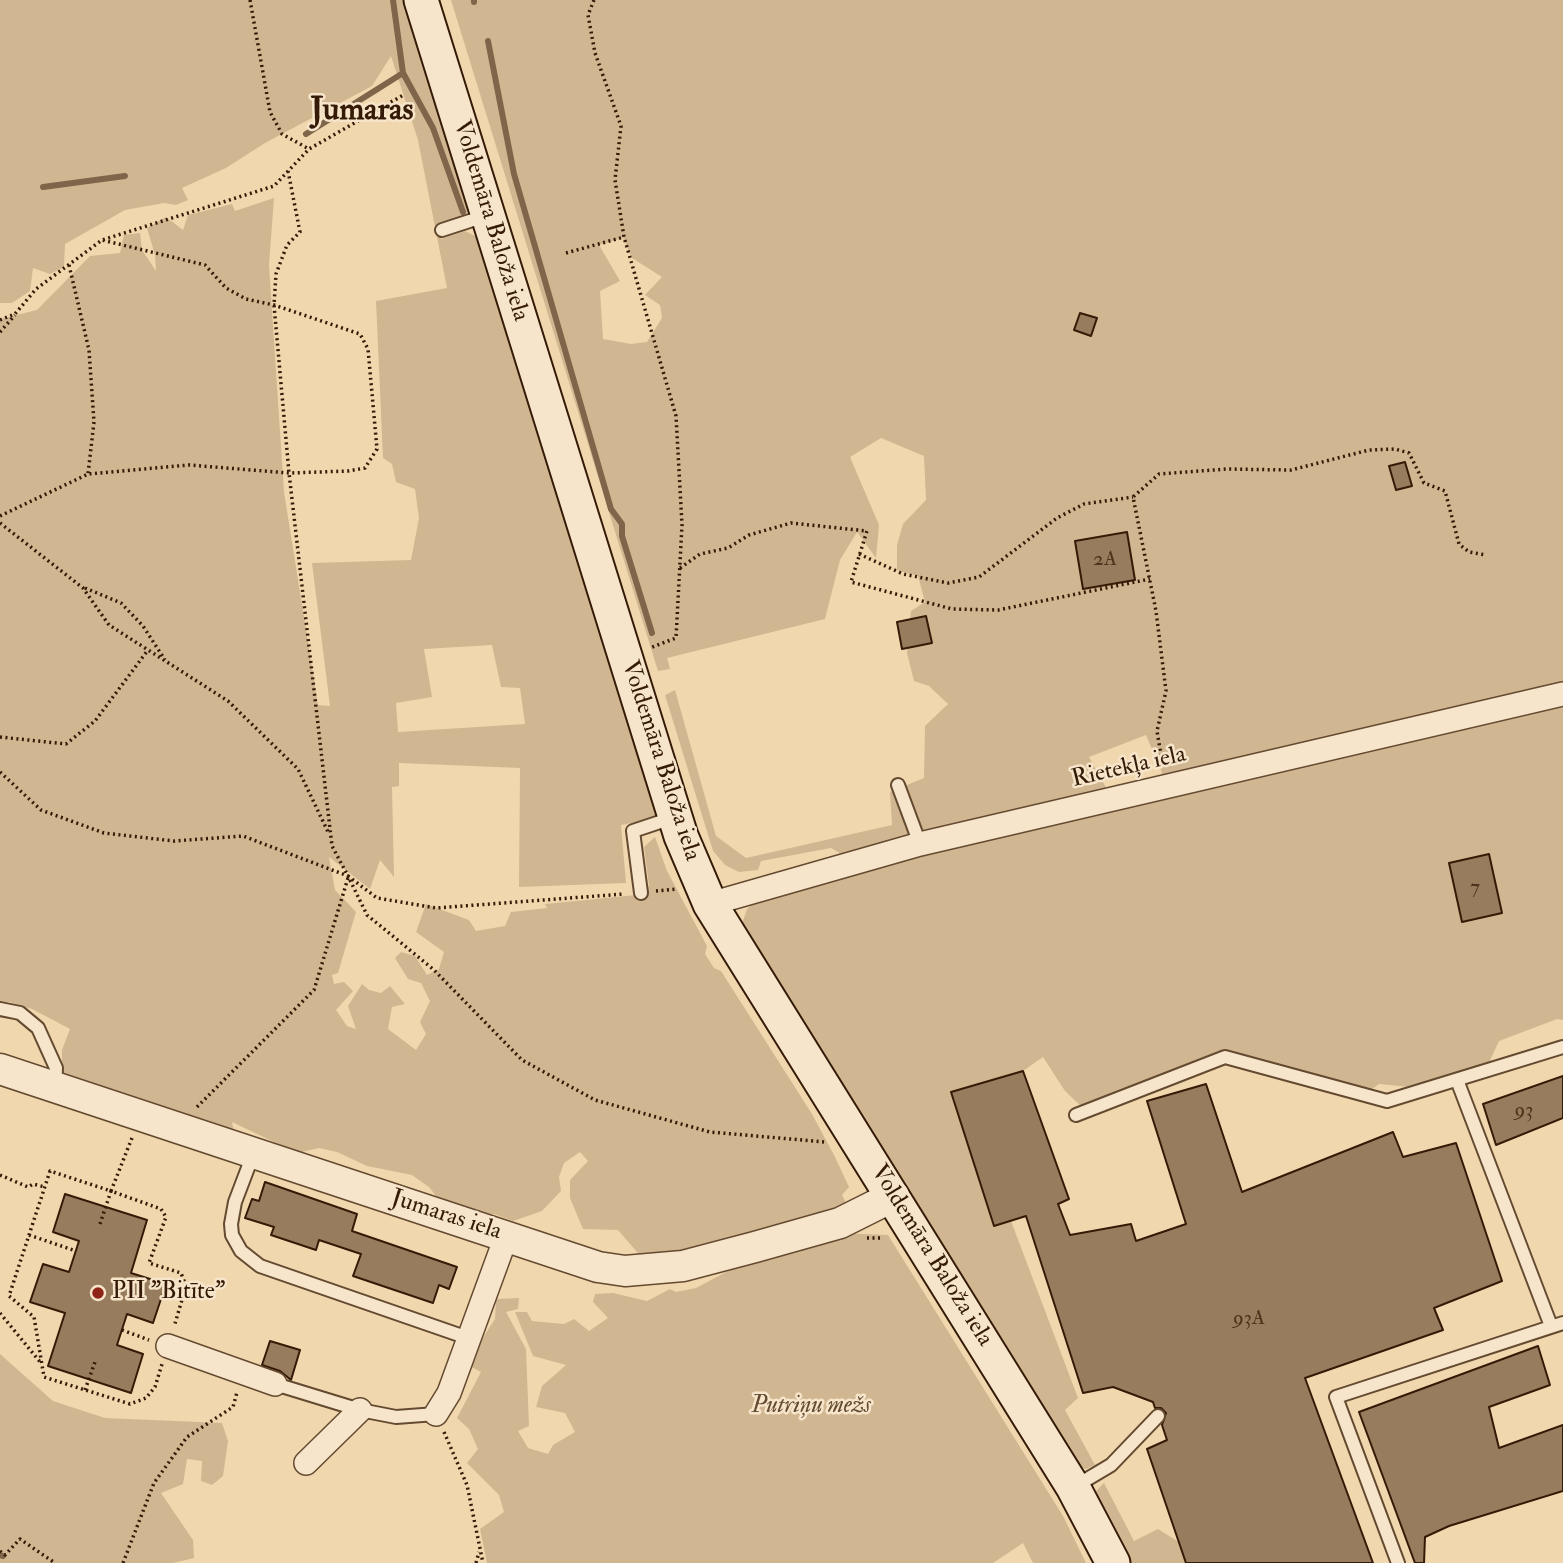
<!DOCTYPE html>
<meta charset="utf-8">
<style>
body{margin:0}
canvas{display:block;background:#f1d7ad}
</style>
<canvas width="1563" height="1563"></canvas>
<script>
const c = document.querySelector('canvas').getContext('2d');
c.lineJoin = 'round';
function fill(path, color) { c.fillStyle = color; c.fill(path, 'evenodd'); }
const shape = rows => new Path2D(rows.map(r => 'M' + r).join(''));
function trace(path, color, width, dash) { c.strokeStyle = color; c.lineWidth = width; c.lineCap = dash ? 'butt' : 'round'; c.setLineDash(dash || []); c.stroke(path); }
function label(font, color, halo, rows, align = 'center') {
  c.font = font + ' "IM FELL Double Pica",serif'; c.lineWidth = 5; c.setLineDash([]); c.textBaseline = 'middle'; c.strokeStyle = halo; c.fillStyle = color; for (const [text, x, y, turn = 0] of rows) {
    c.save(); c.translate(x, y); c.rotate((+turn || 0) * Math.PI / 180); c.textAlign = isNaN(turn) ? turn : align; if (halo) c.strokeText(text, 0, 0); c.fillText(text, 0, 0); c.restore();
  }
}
const green = shape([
 [0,0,405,0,467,198,469,209,465,216,442,223,439,229,441,239,465,231,477,237,574,533,659,810,652,819,621,825,626,883,519,887,520,768,399,763,399,786,392,787,394,877,380,860,370,889,329,857,335,890,356,912,338,973,332,975,334,984,344,982,353,991,336,1010,347,1026,356,1029,348,1006,362,984,369,990,381,993,390,986,405,1004,392,1007,388,1029,416,1050,426,1034,420,1022,430,1001,421,983,408,979,395,958,401,952,415,956,427,975,439,969,444,952,416,932,426,904,469,920,476,931,505,926,511,912,547,908,545,904,646,894,649,885,644,847,655,837,667,871,707,946,705,954,714,968,721,971,812,1114,835,1157,849,1187,842,1195,847,1205,823,1216,705,1250,644,1260,618,1230,583,1229,570,1198,570,1180,588,1161,580,1152,564,1163,559,1177,561,1191,542,1211,513,1221,494,1214,470,1216,440,1201,429,1187,412,1175,367,1166,337,1152,319,1148,297,1153,232,1122,235,1138,62,1082,62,1050,70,1029,32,1009,9,1002,0,1003,0,319,37,310,90,256,120,253,124,235,140,233,142,250,156,271,155,255,147,228,166,217,183,230,188,215,232,204,235,211,274,198,269,265,284,492,318,705,330,706,312,563,411,560,419,518,415,489,396,482,392,464,383,458,376,301,447,288,418,140,391,56,372,86,265,143,226,168,182,188,188,200,176,205,164,203,125,210,65,244,64,267,50,274,33,268,30,291,12,303,0,303],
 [492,645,501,687,520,688,525,724,398,732,396,703,432,697,424,649],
 [451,0,1563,0,1563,687,1165,780,1146,735,1089,757,1109,793,843,855,831,848,761,861,758,870,739,872,725,865,713,851,665,695,675,690,716,836,746,858,892,825,890,792,924,778,925,726,948,704,929,686,914,681,907,653,911,611,925,602,918,576,897,570,897,545,903,524,926,500,924,456,881,438,850,457,879,525,876,558,857,532,840,560,825,619,667,658,670,669,658,671],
 [623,238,632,258,662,277,645,295,660,305,662,318,647,342,631,344,603,339,600,291,620,281,599,245],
 [1563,702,1563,1020,1557,1019,1499,1041,1488,1065,1420,1088,1379,1084,1368,1092,1225,1053,1083,1108,1065,1091,1043,1057,1023,1071,994,1226,1011,1221,1078,1398,1065,1410,1095,1465,1086,1469,1077,1466,740,930,747,909,759,898,920,855],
 [839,1233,888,1235,1063,1516,1086,1563,1033,1563,1023,1543,993,1563,487,1563,480,1529,504,1512,499,1495,467,1463,478,1449,469,1429,457,1418,481,1372,466,1364,495,1319,496,1299,519,1298,518,1309,506,1312,526,1349,529,1426,518,1431,528,1448,548,1454,553,1445,575,1432,565,1413,536,1407,542,1386,566,1365,533,1356,515,1312,527,1312,532,1321,564,1324,574,1319,589,1331,608,1318,593,1302,595,1294,613,1293,647,1301,670,1289,676,1292,696,1288,728,1271],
 [0,1354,53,1401,105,1418,222,1423,228,1441,223,1476,212,1485,201,1481,202,1461,187,1459,183,1484,161,1493,193,1540,194,1558,173,1563,0,1563],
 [1104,1483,1134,1541,1158,1529,1179,1542,1186,1563,1128,1563,1096,1501,1095,1492]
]);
const stream = shape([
 [393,0,403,73,433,128,463,212],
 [474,0,474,2],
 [488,41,514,174,611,509,622,524,622,536,652,633],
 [306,134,403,73],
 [43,187,125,176],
 [0,1555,3,1556]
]);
const building = shape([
 [1080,313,1097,318,1091,336,1074,330,1080,313],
 [1405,462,1412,486,1396,490,1389,466,1405,462],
 [1127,532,1135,580,1083,589,1075,541,1127,532],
 [926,616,932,643,902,649,897,622,926,616],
 [1489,854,1502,913,1462,922,1449,863,1489,854],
 [1023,1071,1069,1199,1058,1204,1070,1235,1131,1224,1136,1241,1186,1224,1147,1101,1206,1084,1242,1192,1393,1132,1403,1157,1456,1143,1502,1281,1434,1308,1443,1330,1305,1378,1373,1563,1186,1563,1147,1449,1167,1440,1162,1425,1166,1413,1161,1408,1155,1408,1153,1402,1113,1387,1083,1393,1026,1216,994,1226,951,1092,1023,1071],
 [1563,1076,1563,1118,1496,1145,1483,1104,1563,1076],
 [265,1182,357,1214,352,1231,457,1267,449,1289,439,1285,433,1303,353,1276,361,1254,319,1240,316,1250,271,1235,274,1227,245,1218,252,1199,259,1201,265,1182],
 [65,1194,147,1220,131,1273,166,1284,153,1323,127,1314,117,1345,143,1354,131,1393,48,1366,65,1313,30,1302,43,1264,69,1272,79,1241,53,1232,65,1194],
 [270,1341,300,1350,291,1380,280,1371,262,1365,270,1341],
 [1538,1346,1550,1385,1489,1407,1499,1448,1563,1425,1563,1491,1449,1526,1425,1537,1424,1563,1415,1563,1359,1412,1538,1346]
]);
const path = shape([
 [250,0,270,112,282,134,309,149],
 [594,0,588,15,595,53,621,126,615,180,624,237,676,416,682,525,676,638,650,648],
 [288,171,300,232,287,245,276,274,274,305,289,473,332,846,348,876,377,898,436,908,624,894],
 [566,253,624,237],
 [69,265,89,350,94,422,88,474],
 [0,320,15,314,36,289,102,240,274,186,309,149,405,94],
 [0,332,15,315],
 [0,516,88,474,189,465,289,473,348,471,365,468,377,449,368,349,360,334,274,305,246,299,226,288,205,265,102,240],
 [0,523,83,588,109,625,228,701,298,769,329,834],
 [859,554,903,574,948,583,979,577,1057,518,1084,504,1133,497],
 [680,568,700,554,728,548,749,535,791,523,867,531,851,582,952,609,998,610,1150,579],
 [85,588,121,603,143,626,165,660],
 [0,737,66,744,95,721,148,650],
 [1163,767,1157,731,1166,691,1156,611,1133,497,1159,474,1227,469,1291,470,1369,450,1395,449,1409,453,1424,483,1445,491,1459,544,1469,552,1486,555],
 [0,772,41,810,104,833,174,841,243,836,348,876,367,915,433,969,522,1060,595,1100,710,1132,825,1142],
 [656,891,677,889],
 [197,1107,314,990,348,878],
 [132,1138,111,1191,50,1171,9,1296,34,1317,44,1377,130,1404,146,1398,155,1387,162,1364],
 [0,1175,28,1187,33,1184,45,1187],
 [100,1224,111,1191,161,1209,166,1217,149,1263,181,1273,186,1286,174,1327],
 [29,1235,76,1251],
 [867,1238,880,1238],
 [0,1313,41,1363],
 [122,1330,149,1340],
 [85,1390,95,1362],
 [444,1432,467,1485,483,1563],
 [0,1551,5,1555,20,1539,55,1563],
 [123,1563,154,1483,187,1437,233,1407,237,1392],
 [476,1563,479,1552]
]);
const service = shape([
 [442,230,488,215],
 [898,785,920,844],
 [641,893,633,831,675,817],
 [0,1009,20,1013,38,1028,56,1068,55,1088],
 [1457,1080,1551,1326],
 [1076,1115,1225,1057,1387,1101,1563,1047],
 [254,1152,235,1202,231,1224,232,1235,241,1251,260,1266,468,1338],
 [275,1384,360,1410,396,1417,436,1414],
 [1074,1487,1111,1465,1158,1416],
 [1398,1563,1336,1397,1563,1323]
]);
const minor = shape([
 [710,904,920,844,1563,694],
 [168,1346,275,1384],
 [436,1414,449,1393,506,1237],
 [306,1463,360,1410]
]);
const tertiary = shape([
 [0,1069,598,1267,625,1271,683,1266,755,1247,840,1223,894,1196]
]);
const secondary = shape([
 [421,0,681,836,710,904,1073,1487,1113,1563]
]);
const markers = [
 [98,1293,7,"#8f2418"]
];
const numberNames = [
 ["2A",1105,560],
 ["7",1475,888],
 ["93",1524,1111],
 ["93A",1249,1319]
];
const streetNames = [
 ["Voldemāra Baloža iela",490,221,73],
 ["Voldemāra Baloža iela",660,761,72],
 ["Rietekļa iela",1129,768,-13],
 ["Jumaras iela",446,1216,18],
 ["Voldemāra Baloža iela",931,1256,58]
];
const poiNames = [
 ["PII \"Bitīte\"",112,1293]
];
const parkNames = [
 ["Putriņu mežs",811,1407]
];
const districtNames = [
 ["Jumaras",362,112]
];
fill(green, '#d1b791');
trace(stream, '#7f6549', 6);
fill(building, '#977d5d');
trace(building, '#351b07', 2);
trace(service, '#644a30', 16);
trace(minor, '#644a30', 26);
trace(tertiary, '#644a30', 33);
trace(secondary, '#351b07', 37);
trace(path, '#351b07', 3.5, [2, 3.5]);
trace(service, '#f6e5ca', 12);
trace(minor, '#f6e5ca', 23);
trace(tertiary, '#f6e5ca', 30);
trace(secondary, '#f6e5ca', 33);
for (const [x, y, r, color] of markers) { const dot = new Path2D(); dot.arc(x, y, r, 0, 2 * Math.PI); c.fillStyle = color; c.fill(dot); trace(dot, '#f6e5ca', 2.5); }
label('21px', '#4e341c', null, numberNames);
label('24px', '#351b07', '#f6e5ca', streetNames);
label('24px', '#351b07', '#f6e5ca', poiNames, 'left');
label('italic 24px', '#644a30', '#f6e5ca', parkNames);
label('bold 32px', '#351b07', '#f6e5ca', districtNames);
</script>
